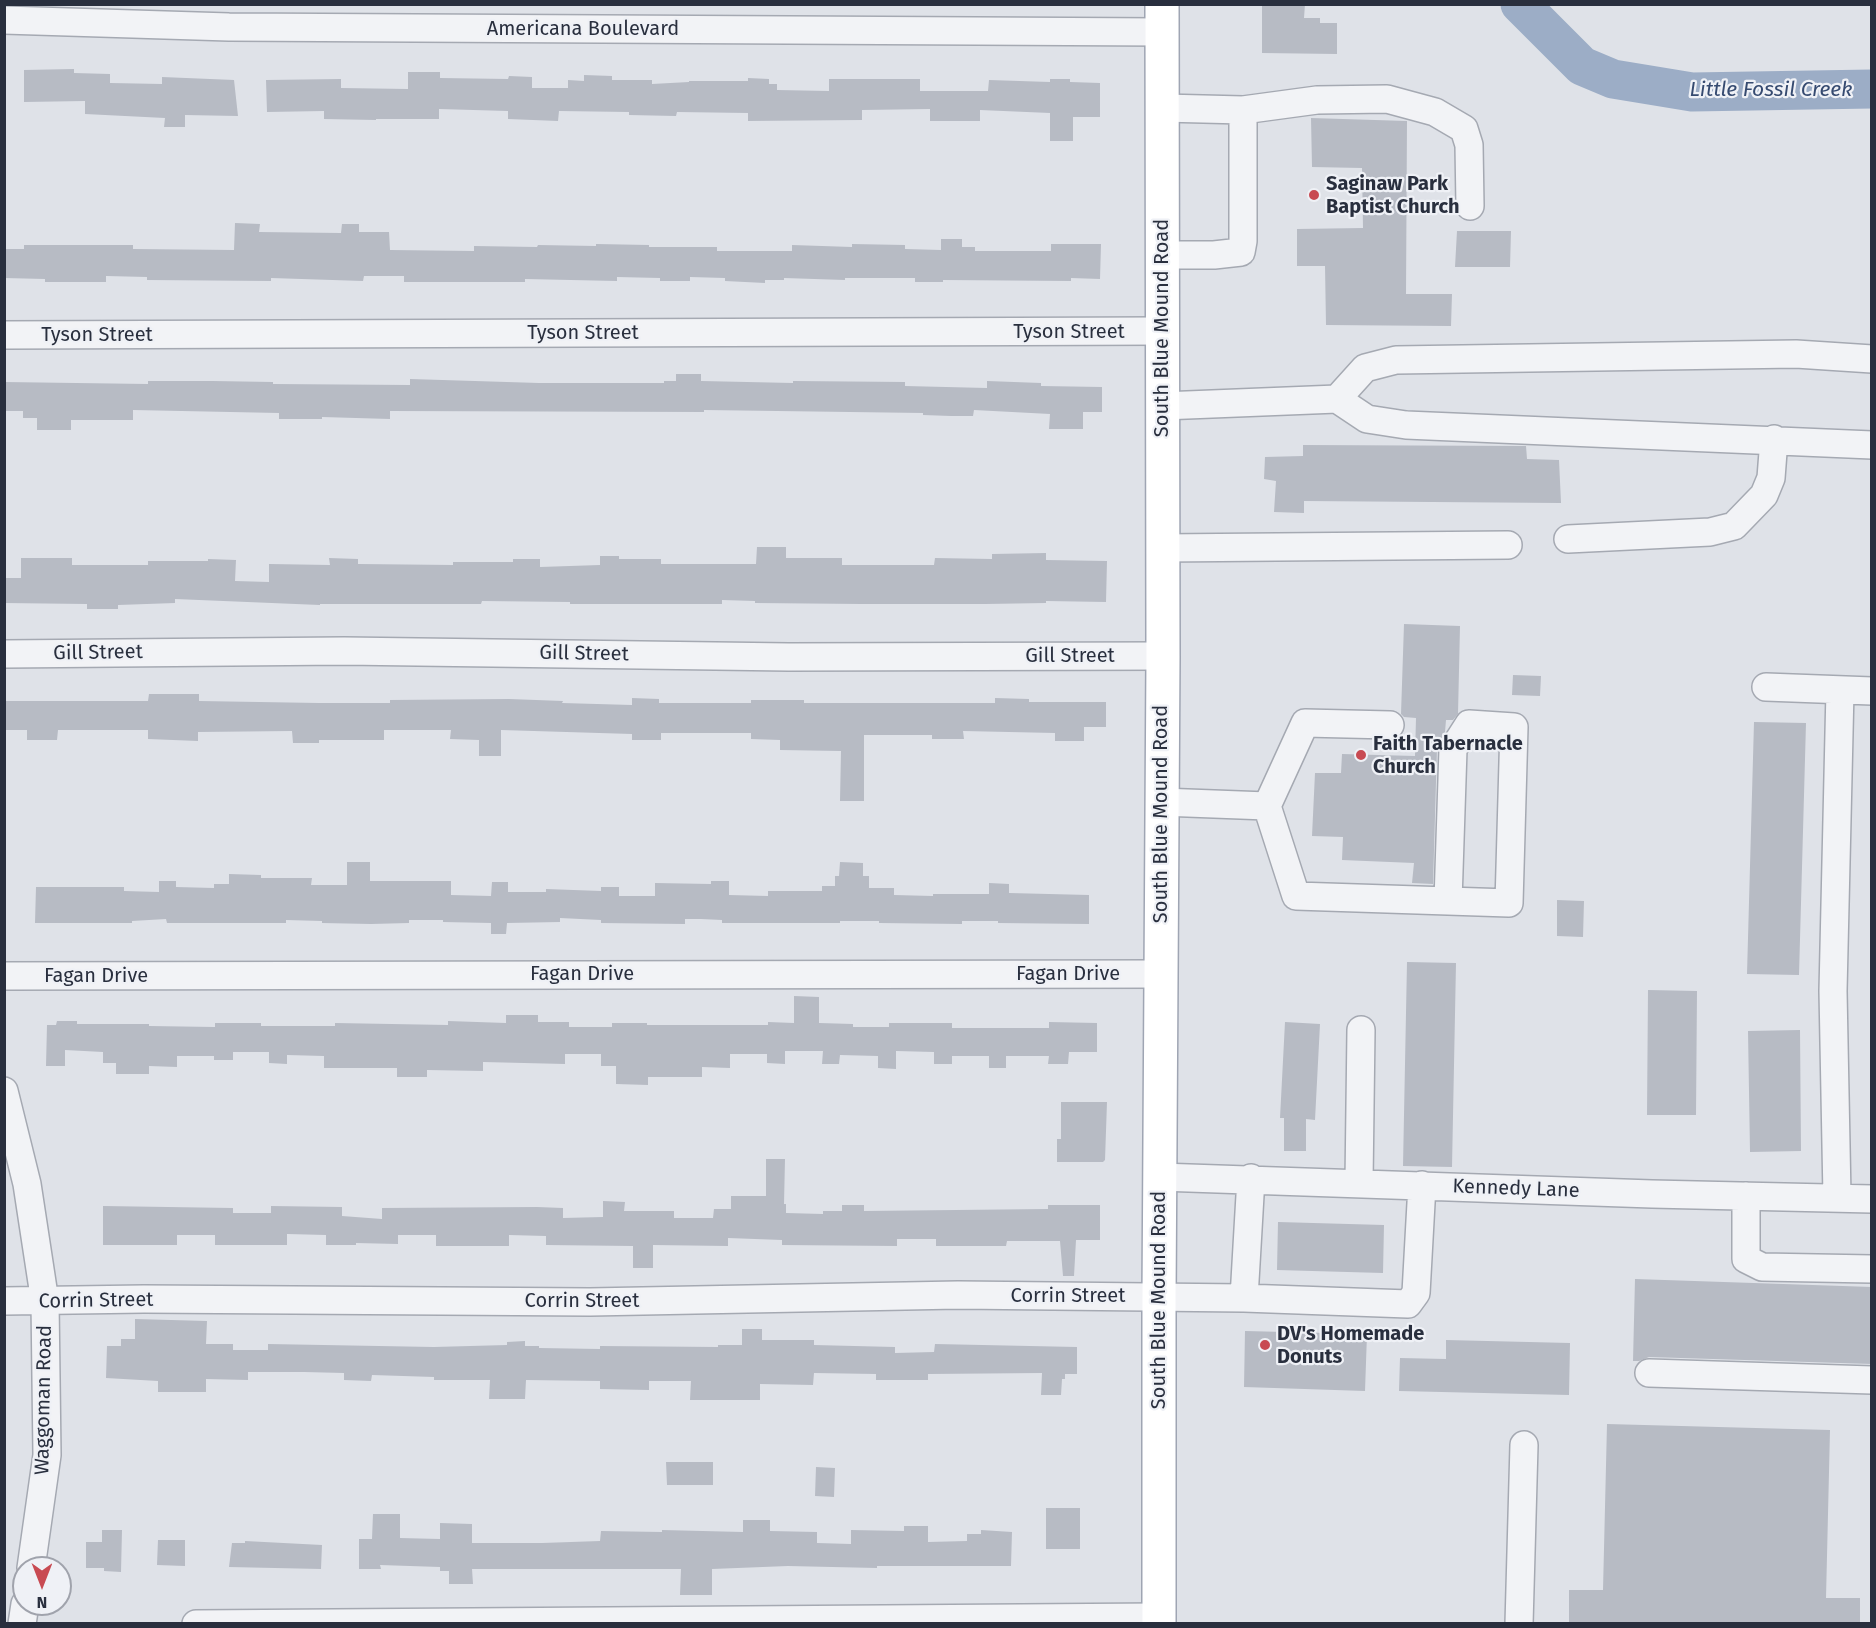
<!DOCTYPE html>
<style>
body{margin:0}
#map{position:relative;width:1876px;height:1628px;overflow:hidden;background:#dfe2e8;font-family:"Fira Sans",sans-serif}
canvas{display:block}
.frame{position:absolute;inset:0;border:6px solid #292f3e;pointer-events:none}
.north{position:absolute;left:12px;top:1556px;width:60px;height:60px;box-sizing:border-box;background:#eff1f6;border:2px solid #a0a3ac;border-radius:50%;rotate:180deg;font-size:16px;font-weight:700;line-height:24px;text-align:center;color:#292f3e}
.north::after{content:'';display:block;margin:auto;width:21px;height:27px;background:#c84a52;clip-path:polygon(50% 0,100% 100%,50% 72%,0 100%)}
</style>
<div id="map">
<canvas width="1876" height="1628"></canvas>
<div class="frame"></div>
<div class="north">N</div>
</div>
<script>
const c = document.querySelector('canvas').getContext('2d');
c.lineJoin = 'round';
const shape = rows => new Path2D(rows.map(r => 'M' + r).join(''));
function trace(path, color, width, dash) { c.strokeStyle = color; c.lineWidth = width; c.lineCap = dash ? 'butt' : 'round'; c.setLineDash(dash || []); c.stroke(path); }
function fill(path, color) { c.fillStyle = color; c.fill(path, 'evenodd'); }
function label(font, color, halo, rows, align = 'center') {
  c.font = font + ' "Fira Sans",sans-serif'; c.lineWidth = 4.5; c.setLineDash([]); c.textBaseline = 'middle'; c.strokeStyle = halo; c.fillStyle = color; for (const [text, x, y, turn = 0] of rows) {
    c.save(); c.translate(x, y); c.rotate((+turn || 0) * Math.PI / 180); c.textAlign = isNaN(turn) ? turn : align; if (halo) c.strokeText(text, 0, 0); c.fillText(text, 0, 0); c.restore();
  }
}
const river = shape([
 [1520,4,1582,66,1613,79,1692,92,1872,89]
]);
const building = shape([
 [1262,4,1305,4,1304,18,1320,18,1320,23,1337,23,1337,54,1262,53],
 [74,69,74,73,110,74,110,83,162,84,162,77,234,80,238,116,185,115,185,127,164,127,165,118,85,114,85,101,24,102,24,70],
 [408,72,440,72,440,78,508,79,509,76,532,77,532,88,568,88,568,80,584,81,584,75,612,76,612,80,652,80,652,84,689,82,689,81,748,81,748,78,769,79,769,84,777,84,777,90,829,91,829,79,920,79,920,91,988,91,989,80,1050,82,1050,79,1070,79,1070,82,1100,83,1100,117,1073,117,1073,141,1050,141,1050,113,980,110,980,121,930,121,930,109,862,110,862,120,748,121,748,113,677,112,676,116,629,115,629,112,559,111,558,121,508,119,508,111,439,109,439,119,376,119,376,120,324,119,324,111,267,112,266,80,341,79,341,88,408,89],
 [1311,118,1407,121,1406,294,1452,294,1451,326,1326,325,1325,266,1297,266,1297,229,1363,228,1362,168,1312,167],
 [235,223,260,224,259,232,341,233,342,224,359,224,359,232,389,232,390,250,474,251,474,246,537,247,538,245,596,246,596,244,649,245,649,247,717,247,717,251,792,251,792,245,852,247,852,244,905,245,905,249,941,250,941,239,962,239,962,247,975,247,975,251,1051,251,1051,244,1101,244,1100,279,1071,278,1071,281,943,280,943,282,915,282,915,278,845,278,845,280,784,278,784,280,765,280,765,283,725,281,725,278,690,277,690,281,660,281,660,278,617,277,617,281,525,279,525,282,404,282,404,276,364,276,363,281,271,278,271,281,147,280,147,277,106,276,106,282,45,282,45,279,4,278,4,249,24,249,24,245,133,245,133,249,234,250],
 [1457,231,1511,231,1510,267,1455,267],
 [676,374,701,374,701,381,793,383,793,381,905,382,905,386,987,388,987,381,1041,383,1041,386,1102,387,1102,412,1083,412,1083,429,1049,429,1050,414,974,410,973,416,951,416,923,415,923,413,704,410,704,412,390,411,390,419,322,417,322,419,279,419,279,413,133,410,133,420,71,420,71,430,37,430,37,418,23,418,23,411,4,411,4,382,148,384,148,381,212,381,273,382,273,384,410,385,410,379,539,383,664,383,664,381,676,381],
 [1303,445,1526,446,1527,459,1559,460,1561,503,1304,501,1304,513,1274,512,1276,481,1264,479,1265,457,1303,456],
 [757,547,786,547,786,558,842,558,842,565,934,565,935,558,992,559,992,554,1046,553,1046,560,1107,561,1106,602,1046,601,1046,603,985,604,862,604,755,603,755,601,722,600,722,604,570,604,570,602,482,601,481,604,320,604,320,605,175,599,175,603,118,605,118,609,87,609,87,604,4,603,4,578,21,578,21,558,72,558,72,565,148,565,148,561,208,561,208,559,236,560,235,581,269,582,269,564,330,565,329,558,358,559,358,564,453,565,453,562,513,562,513,559,540,559,540,567,600,565,600,556,619,556,619,559,661,559,661,564,756,564],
 [1404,624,1460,626,1458,714,1453,720,1446,720,1445,732,1437,748,1433,884,1412,883,1414,863,1342,860,1343,837,1312,836,1315,773,1341,773,1342,754,1415,756,1416,718,1404,717,1401,714],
 [1513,675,1541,676,1540,696,1512,695],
 [149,694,199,694,199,701,319,703,390,703,390,700,509,699,563,701,562,703,632,705,632,698,659,699,659,703,751,703,751,700,804,700,804,703,995,703,995,698,1029,699,1029,702,1106,702,1106,727,1084,727,1084,741,1055,741,1055,733,963,731,964,739,932,739,932,735,864,735,864,801,840,801,841,751,780,750,780,740,751,739,751,733,661,733,661,740,632,740,632,734,501,730,501,756,479,756,479,740,450,739,451,730,384,730,384,740,319,740,319,743,293,743,292,731,198,732,198,741,148,739,148,730,58,730,57,740,27,740,27,730,4,730,4,701,148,701],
 [1754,722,1806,723,1799,975,1747,974],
 [347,862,370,862,370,881,451,881,451,895,491,896,492,882,508,882,508,892,546,892,546,889,601,891,601,887,619,887,619,896,655,896,655,883,711,884,711,881,729,881,729,895,768,896,768,891,822,891,822,886,835,886,835,876,839,876,840,862,863,863,863,876,869,876,869,888,894,888,894,895,933,896,933,894,989,894,989,883,1009,884,1009,893,1089,895,1089,924,998,923,998,921,962,921,962,924,879,923,879,921,840,921,840,923,722,923,722,920,701,919,685,919,685,924,601,923,601,920,560,918,560,922,507,923,506,934,491,934,491,923,443,922,443,920,409,920,409,923,371,924,322,923,322,921,286,920,286,923,167,923,166,919,132,921,132,923,35,923,36,887,124,887,124,891,159,892,159,881,176,881,176,887,214,888,214,884,229,884,229,874,261,875,261,878,312,878,311,885,347,885],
 [1557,900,1584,901,1583,937,1557,936],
 [1407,962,1456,963,1452,1167,1403,1166],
 [1648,990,1697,991,1696,1115,1647,1115],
 [794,996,819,997,819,1023,853,1024,853,1027,889,1027,889,1023,952,1023,952,1028,1049,1028,1049,1022,1097,1023,1097,1052,1069,1052,1068,1064,1048,1064,1049,1056,1006,1056,1006,1068,989,1068,989,1056,952,1056,952,1064,934,1064,934,1052,896,1051,896,1069,878,1068,878,1056,840,1055,839,1064,822,1064,823,1051,785,1051,785,1064,767,1063,767,1054,730,1054,730,1068,702,1067,702,1077,648,1077,648,1085,616,1084,616,1066,601,1066,601,1054,565,1054,565,1064,483,1062,483,1071,427,1070,427,1077,397,1077,397,1068,324,1068,324,1056,287,1055,287,1064,269,1063,269,1052,233,1052,233,1060,214,1060,214,1056,177,1056,177,1067,149,1066,149,1074,116,1074,116,1063,103,1063,103,1052,65,1050,65,1066,46,1066,47,1025,56,1025,57,1021,77,1021,77,1024,149,1024,149,1026,215,1027,215,1023,261,1023,261,1026,335,1026,335,1023,448,1025,448,1021,506,1023,506,1015,538,1015,538,1022,569,1022,569,1027,612,1027,612,1023,647,1023,647,1025,768,1025,768,1022,794,1023],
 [1285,1022,1320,1024,1315,1120,1306,1119,1306,1151,1284,1151,1284,1118,1280,1118],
 [1800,1030,1801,1151,1750,1152,1748,1031],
 [1061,1102,1107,1102,1105,1160,1103,1162,1057,1162,1057,1139,1061,1139],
 [766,1159,785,1159,784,1204,786,1204,786,1213,823,1214,823,1211,842,1211,842,1205,864,1205,864,1211,1048,1209,1048,1205,1100,1205,1100,1240,1076,1240,1074,1276,1063,1276,1060,1241,1007,1241,1006,1246,936,1246,936,1239,897,1239,897,1246,782,1245,782,1240,728,1238,728,1246,653,1245,653,1268,633,1268,633,1246,546,1245,546,1236,509,1235,509,1246,436,1246,436,1235,398,1235,398,1244,356,1243,356,1245,326,1245,326,1235,287,1234,287,1245,215,1245,215,1235,177,1235,177,1245,103,1245,103,1206,233,1208,233,1213,271,1213,271,1206,342,1207,342,1216,382,1219,382,1208,537,1207,563,1208,563,1218,603,1217,603,1201,625,1202,624,1211,674,1211,674,1218,713,1218,714,1209,731,1209,731,1196,766,1196],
 [1278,1222,1384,1225,1383,1273,1277,1270],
 [1635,1279,1872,1287,1872,1364,1649,1357,1639,1361,1633,1361],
 [135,1319,207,1321,206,1344,233,1344,233,1350,268,1350,268,1344,434,1347,507,1345,507,1342,525,1341,525,1346,539,1346,539,1348,600,1349,600,1346,718,1347,718,1345,742,1345,742,1329,762,1329,762,1340,814,1340,814,1345,895,1347,895,1353,934,1352,935,1344,1077,1347,1077,1374,1065,1374,1065,1379,1062,1379,1061,1395,1041,1395,1042,1373,928,1374,928,1380,876,1380,876,1374,814,1373,813,1385,760,1384,760,1400,690,1400,691,1381,649,1381,649,1390,600,1389,600,1381,526,1380,525,1399,489,1399,490,1380,434,1380,434,1377,372,1375,371,1381,344,1380,344,1373,304,1372,248,1372,248,1380,206,1379,206,1392,158,1392,158,1381,106,1378,107,1346,121,1346,121,1339,135,1339],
 [1245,1331,1367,1334,1365,1391,1244,1387],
 [1446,1340,1570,1343,1569,1395,1399,1391,1400,1358,1446,1359],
 [1607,1424,1830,1430,1826,1598,1860,1598,1860,1623,1569,1623,1569,1590,1603,1590],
 [666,1462,713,1462,713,1485,667,1485],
 [816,1467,835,1468,834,1497,815,1496],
 [1046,1508,1080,1508,1080,1549,1046,1549],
 [373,1514,400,1514,400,1538,440,1539,440,1523,472,1524,472,1543,542,1543,600,1541,601,1531,662,1532,662,1530,743,1532,743,1520,770,1520,770,1531,817,1532,817,1543,851,1544,851,1530,904,1531,904,1526,928,1526,928,1542,967,1541,967,1534,981,1534,981,1530,1012,1532,1011,1566,877,1566,877,1568,788,1566,712,1569,712,1595,680,1595,681,1569,472,1569,473,1584,449,1584,449,1571,440,1571,440,1567,380,1565,381,1569,359,1569,359,1539,372,1539],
 [102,1530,122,1530,121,1572,104,1571,104,1568,86,1568,86,1542,102,1542],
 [158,1540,185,1540,185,1566,157,1565],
 [245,1541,322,1545,321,1569,229,1567,232,1543,245,1543]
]);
const minor = shape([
 [4,20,229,27,1162,32],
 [1163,108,1243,110,1317,100,1387,99,1435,112,1464,129,1469,145,1470,206],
 [1162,255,1214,255,1241,252,1243,241,1243,110],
 [4,335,1161,331],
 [1337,399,1365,368,1396,360,1796,354,1872,359],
 [1162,406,1337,399,1367,419,1406,425,1872,445],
 [1568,539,1710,532,1734,526,1764,495,1771,478,1774,439],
 [1162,548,1508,545],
 [4,654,344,651,789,657,1163,656],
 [1766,687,1872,691],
 [1390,725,1305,723,1267,806,1296,896,1448,901,1509,903,1514,727,1469,724,1453,749,1448,901],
 [1161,802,1267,806],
 [4,976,1160,974],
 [4,1091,27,1184,45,1302,47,1455,31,1568],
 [1160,1177,1652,1194,1872,1199],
 [1359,1182,1361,1030],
 [1746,1196,1746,1259,1762,1267,1872,1269],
 [1837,1197,1833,991,1840,690],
 [1244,1298,1251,1178],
 [4,1301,144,1299,590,1302,958,1295,1244,1298,1408,1304,1416,1293,1422,1185],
 [1649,1373,1872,1380],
 [22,1624,25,1604],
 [196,1624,1159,1617],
 [1519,1624,1524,1445]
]);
const major = shape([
 [1159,1624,1159,1297,1163,656,1162,4]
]);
const markers = [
 [1314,195,6,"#c84a52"],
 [1361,755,6,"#c84a52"],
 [1265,1345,6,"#c84a52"]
];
const streetNames = [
 ["Americana Boulevard",583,29],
 ["South Blue Mound Road",1162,328,-90],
 ["Tyson Street",1069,332],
 ["Tyson Street",583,333],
 ["Tyson Street",97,335],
 ["Gill Street",98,653,-1],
 ["Gill Street",584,654,1],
 ["Gill Street",1070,656],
 ["South Blue Mound Road",1161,814,-90],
 ["Fagan Drive",582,974],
 ["Fagan Drive",1068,974],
 ["Fagan Drive",96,976],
 ["Kennedy Lane",1516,1189,2],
 ["Corrin Street",1068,1296],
 ["South Blue Mound Road",1159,1300,-90],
 ["Corrin Street",96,1301,-1],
 ["Corrin Street",582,1301],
 ["Waggoman Road",44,1400,-89]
];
const poiNames = [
 ["Saginaw Park",1326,184],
 ["Baptist Church",1326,207],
 ["Faith Tabernacle",1373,744],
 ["Church",1373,767],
 ["DV's Homemade",1277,1334],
 ["Donuts",1277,1357]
];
const waterNames = [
 ["Little Fossil Creek",1771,90]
];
trace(river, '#9cadc6', 39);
fill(building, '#b7bbc4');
trace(minor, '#a5a9b2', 30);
trace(major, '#9fa5b3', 36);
trace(minor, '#f2f3f6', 27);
trace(major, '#fff', 33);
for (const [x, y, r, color] of markers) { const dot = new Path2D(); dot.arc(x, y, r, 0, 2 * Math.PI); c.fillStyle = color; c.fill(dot); trace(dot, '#eff1f6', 2); }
label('20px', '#292f3e', '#eff1f6', streetNames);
label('bold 20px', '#292f3e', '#eff1f6', poiNames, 'left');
label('italic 21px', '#354a70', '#eff1f6', waterNames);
</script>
